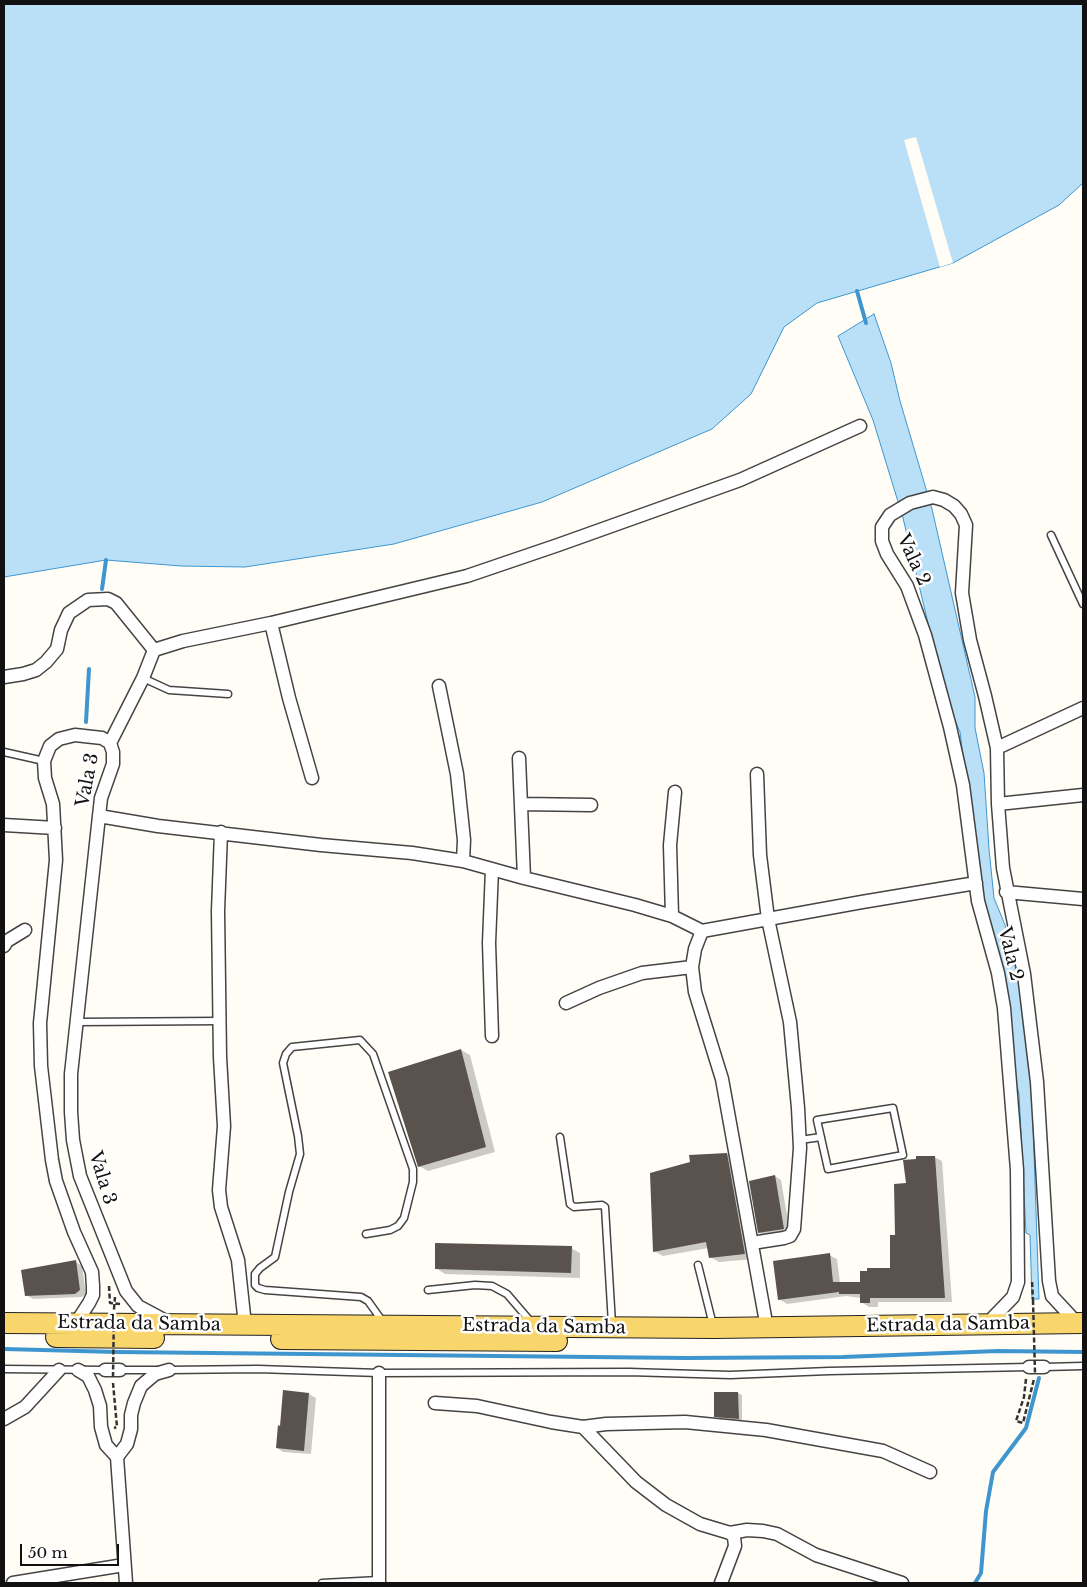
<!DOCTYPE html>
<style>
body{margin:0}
#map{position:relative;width:1087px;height:1587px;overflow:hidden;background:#fffdf5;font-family:"Libre Baskerville",serif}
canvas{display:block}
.frame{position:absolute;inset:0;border:5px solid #111;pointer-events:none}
.scale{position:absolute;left:20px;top:1544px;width:99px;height:22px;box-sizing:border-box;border:2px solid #111;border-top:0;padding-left:6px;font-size:15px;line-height:18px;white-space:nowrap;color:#111;-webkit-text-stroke:4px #fff;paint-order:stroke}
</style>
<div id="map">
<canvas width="1087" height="1587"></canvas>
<div class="frame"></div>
<div class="scale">50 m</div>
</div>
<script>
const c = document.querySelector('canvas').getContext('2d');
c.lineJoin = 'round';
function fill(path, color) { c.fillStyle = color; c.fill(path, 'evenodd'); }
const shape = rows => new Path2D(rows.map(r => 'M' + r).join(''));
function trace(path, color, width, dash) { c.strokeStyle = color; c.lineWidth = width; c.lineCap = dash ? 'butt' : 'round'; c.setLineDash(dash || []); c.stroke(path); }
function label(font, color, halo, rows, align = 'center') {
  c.font = font + ' "Libre Baskerville",serif'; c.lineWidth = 5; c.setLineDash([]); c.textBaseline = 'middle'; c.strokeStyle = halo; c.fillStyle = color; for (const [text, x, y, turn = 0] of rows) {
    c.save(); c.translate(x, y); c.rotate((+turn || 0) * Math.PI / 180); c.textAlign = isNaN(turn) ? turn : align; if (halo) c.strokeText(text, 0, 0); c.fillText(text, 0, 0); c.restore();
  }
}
const water = shape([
 [4,4,1083,4,1083,183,1059,205,953,263,817,303,784,327,751,394,712,429,542,502,394,544,245,567,181,566,106,560,4,577,4,4],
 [874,314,891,363,900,401,932,509,975,697,975,728,984,773,989,849,994,898,1005,925,1017,969,1023,1004,1032,1094,1039,1299,1032,1299,1030,1235,1026,1233,1019,1094,1009,1055,981,902,960,732,947,703,903,518,873,420,838,336,874,314]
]);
const pier = shape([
 [916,137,953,263,940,267,904,140]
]);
const shadow = shape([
 [461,1050,470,1055,495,1152,428,1171,419,1166],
 [727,1154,736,1159,754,1259,719,1262,710,1257,708,1248,663,1256,654,1251],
 [934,1157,942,1161,952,1302,878,1302,878,1307,869,1307,861,1302,861,1298,846,1296,787,1304,779,1299,829,1255,837,1259,840,1283,861,1283,892,1269,907,1184],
 [775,1176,781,1180,790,1233,766,1236,759,1233],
 [571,1248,580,1253,580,1278,445,1274,436,1268],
 [76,1262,82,1266,86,1294,82,1297,33,1299,26,1295],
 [284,1392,309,1394,316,1398,311,1454,283,1452,277,1448,281,1427],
 [715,1393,738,1393,742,1395,742,1421,720,1418,715,1416]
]);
const stream = shape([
 [857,291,866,323],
 [102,589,106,560],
 [86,722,89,669],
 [4,1349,117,1352,686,1358,843,1357,998,1351,1083,1352],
 [975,1583,981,1573,986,1511,993,1472,1026,1428,1039,1378]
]);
const building = shape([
 [461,1049,486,1147,418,1167,388,1072],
 [727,1153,745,1254,709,1258,706,1242,653,1252,650,1173,690,1162,689,1155],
 [916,1156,935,1156,945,1298,870,1298,870,1303,860,1303,860,1294,839,1294,839,1292,778,1300,773,1261,830,1253,833,1282,860,1282,860,1271,867,1271,867,1268,890,1268,890,1235,895,1235,894,1184,906,1183,903,1160,916,1159],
 [775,1175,784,1229,758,1233,749,1181],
 [435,1243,572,1246,571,1273,435,1269],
 [76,1260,80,1290,75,1294,25,1296,21,1270],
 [283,1390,309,1393,304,1451,276,1448,278,1425,280,1426],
 [714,1392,738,1392,739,1419,714,1417]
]);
const path = shape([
 [1032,1282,1033,1300],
 [109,1286,110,1303,120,1304],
 [114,1309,115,1297],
 [1026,1379,1024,1397,1016,1421,1023,1423,1034,1379],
 [113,1383,117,1427,114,1428]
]);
const service = shape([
 [1051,535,1083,604],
 [143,678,169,690,228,694],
 [4,752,44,761],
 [78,1022,220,1021],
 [893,1108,903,1155,828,1169,817,1120,893,1108],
 [560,1137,570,1204,574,1207,602,1205,605,1207,612,1324],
 [800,1140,821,1137],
 [366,1234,390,1230,398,1226,404,1218,413,1182,413,1169,373,1054,360,1040,292,1047,286,1054,283,1063,298,1136,300,1154,289,1192,275,1257,260,1268,255,1274,255,1285,258,1288,265,1290,361,1297,368,1301,383,1322],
 [698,1265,713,1325],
 [428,1290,475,1285,492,1286,507,1294,531,1322],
 [1044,1367,1083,1366],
 [4,1369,105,1370],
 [120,1370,158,1370],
 [168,1370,258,1369,379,1373,629,1372,730,1375,829,1371,1029,1367],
 [322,1583,379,1580]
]);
const minor = shape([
 [271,623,289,698,312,778],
 [4,677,23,674,36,670,46,662,57,649,61,630,69,613,88,600,108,599,116,603,154,650,183,641,271,623,467,576,558,545,740,480,860,426],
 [439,686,457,774,464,840,463,861],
 [110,743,143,678,154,650],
 [997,748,1083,708],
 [519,758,524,878],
 [522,804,591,805],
 [998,804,1083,795],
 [99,816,158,826,321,845,412,853,463,861,524,878,635,905,672,916,702,931,862,902,976,883],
 [4,825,55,828],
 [221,832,218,911,220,1057,224,1126,219,1190,221,1207,238,1260,245,1325],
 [1006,892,1083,899],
 [672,916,670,845,675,792],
 [702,931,695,949,692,967,695,992,722,1079,767,1328],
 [4,946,7,941,25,930],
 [566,1003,599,988,642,973,692,967],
 [492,1036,489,943,492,869],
 [752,1243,784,1238,790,1236,794,1229,800,1148,798,1108,790,1022,768,919,760,855,757,774],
 [76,1323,89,1303,93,1295,93,1286,92,1272,74,1232,56,1181,52,1160,41,1066,40,1023,56,860,53,804,45,778,44,761,50,746,59,739,75,735,102,738,110,743,113,752,113,764,101,798,99,816,71,1074,71,1112,73,1140,80,1176,126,1291,138,1306,166,1321],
 [986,1325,1013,1297,1018,1282,1017,1170,1004,1008,998,973,978,901,963,785,950,727,925,635,907,586,887,554,882,541,882,527,890,515,910,503,933,497,944,500,954,506,961,514,966,525,962,593,970,640,985,696,997,748,998,804,1003,868,1024,974,1037,1082,1049,1281,1052,1296,1077,1323],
 [1029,1367,1044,1367],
 [78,1370,88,1376,95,1390,100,1406,101,1427,106,1445,117,1457,126,1583],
 [105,1370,120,1370],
 [379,1373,379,1583],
 [435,1403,477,1406,551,1422,583,1427,606,1424,685,1422,766,1430,883,1451,930,1472],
 [4,1419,25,1407,59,1370],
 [583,1427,636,1482,666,1505,700,1524,730,1533,734,1537,735,1546,721,1583],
 [117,1457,127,1444,131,1429,131,1415,134,1403,141,1386,155,1374,169,1370],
 [730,1533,747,1530,763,1531,777,1534,816,1555,902,1583],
 [13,1583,124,1565]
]);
const primary = shape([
 [4,1323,714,1328,1083,1323],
 [56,1337,154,1338],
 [281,1339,557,1341]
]);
const pathBridge = shape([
 [1033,1300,1035,1373],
 [113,1377,114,1309]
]);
const streetNames = [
 ["Vala 2",913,560,65],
 ["Vala 3",88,780,-79],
 ["Vala 2",1010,954,76],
 ["Vala 3",102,1178,73],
 ["Estrada da Samba",139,1324,1],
 ["Estrada da Samba",948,1325,-1],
 ["Estrada da Samba",544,1327,1]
];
fill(water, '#b9e0f7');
trace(water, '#3f96cf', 1);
fill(pier, '#fffdf5');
fill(shadow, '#0003');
trace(stream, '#3f96cf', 4);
fill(building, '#5a524d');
trace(service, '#444', 9);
trace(minor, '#444', 15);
trace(primary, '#222', 22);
trace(path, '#333', 2.5, [5, 2.5]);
trace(service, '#fff', 6);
trace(minor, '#fff', 12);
trace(primary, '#f9d66b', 20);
trace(pathBridge, '#333', 2.5, [5, 2.5]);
label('18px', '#111', '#fff', streetNames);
</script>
